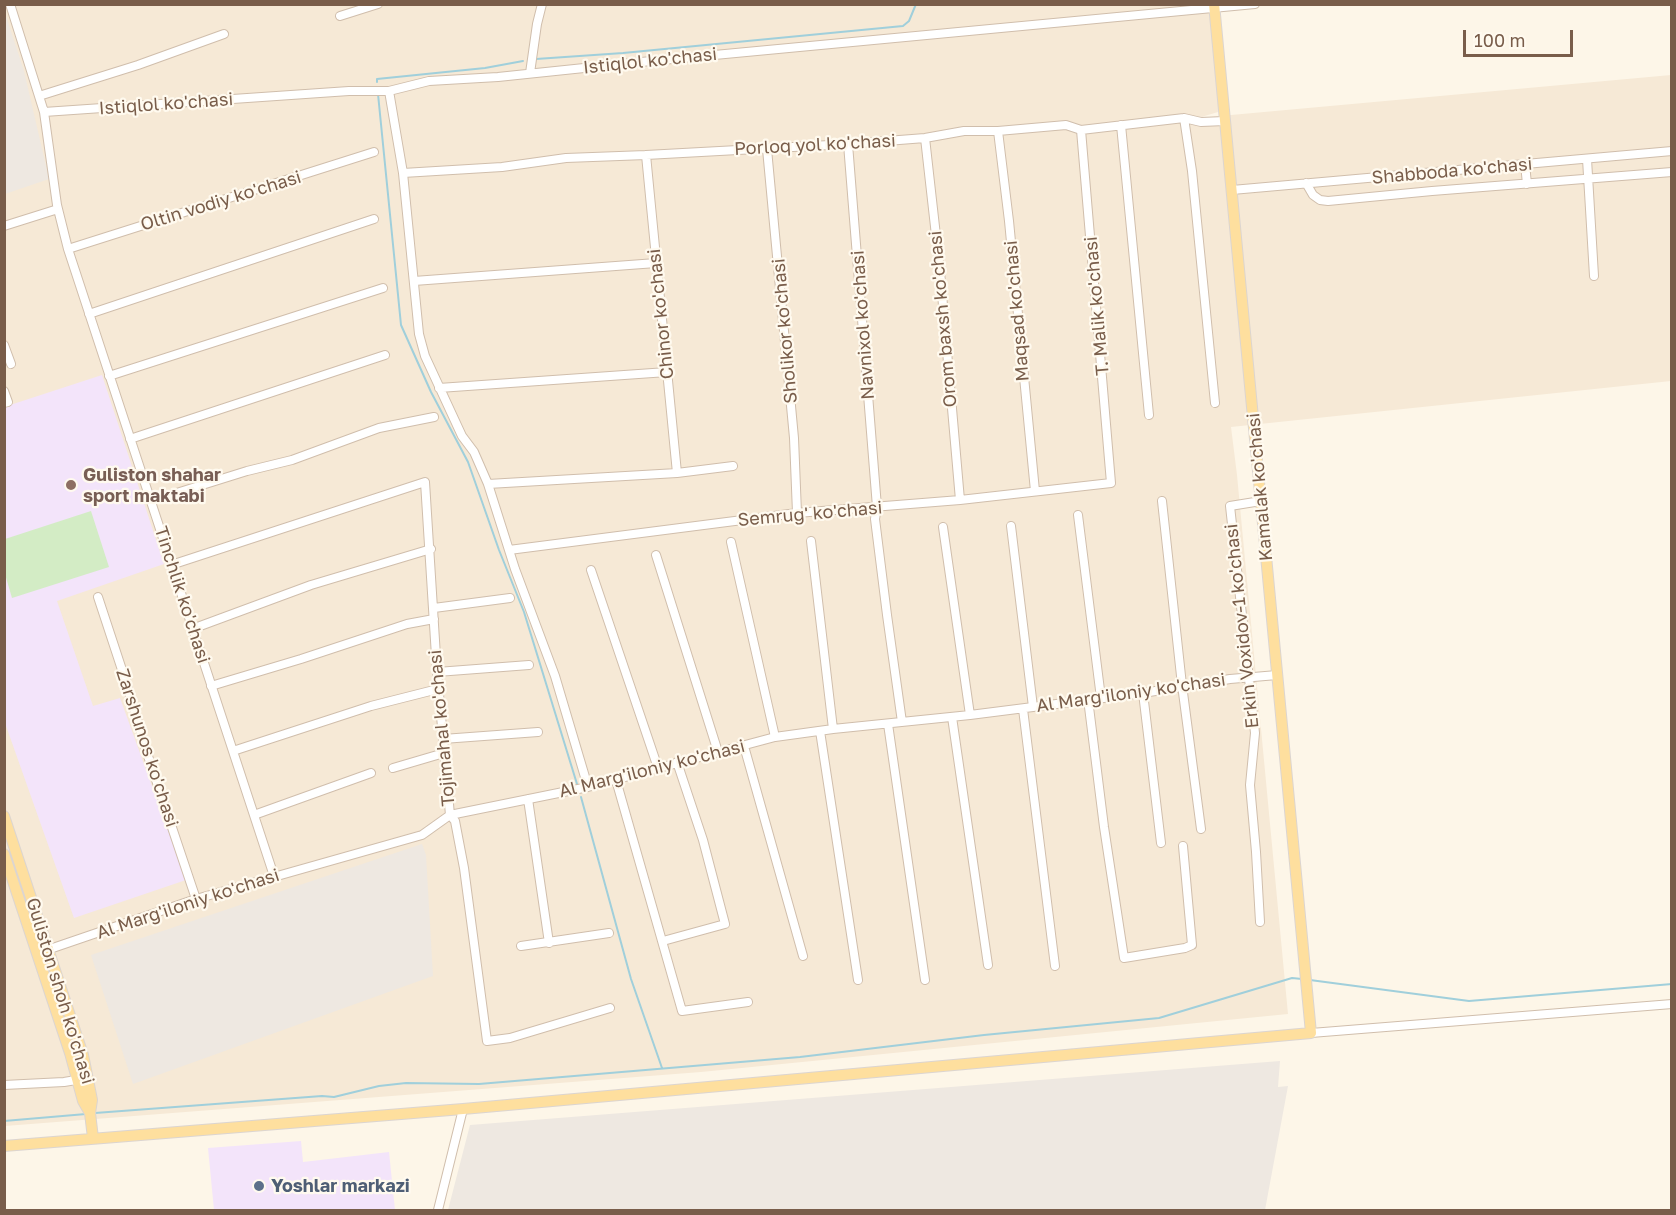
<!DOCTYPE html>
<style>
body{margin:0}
#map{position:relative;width:1676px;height:1215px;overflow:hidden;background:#fdf6e8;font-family:"Golos Text",sans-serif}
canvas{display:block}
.frame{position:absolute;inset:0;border:6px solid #795d4a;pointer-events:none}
.scale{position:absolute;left:1463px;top:30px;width:110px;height:27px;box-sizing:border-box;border:3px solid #795d4a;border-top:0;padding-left:8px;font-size:18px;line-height:21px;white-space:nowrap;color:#795d4a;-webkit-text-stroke:4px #fffaef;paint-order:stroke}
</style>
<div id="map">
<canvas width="1676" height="1215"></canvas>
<div class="frame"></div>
<div class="scale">100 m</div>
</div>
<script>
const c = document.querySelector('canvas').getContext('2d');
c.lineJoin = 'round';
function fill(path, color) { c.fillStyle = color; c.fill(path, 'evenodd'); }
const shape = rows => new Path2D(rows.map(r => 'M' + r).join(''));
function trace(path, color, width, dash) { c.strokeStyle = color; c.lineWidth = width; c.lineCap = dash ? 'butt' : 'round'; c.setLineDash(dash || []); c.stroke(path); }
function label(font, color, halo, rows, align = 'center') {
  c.font = font + ' "Golos Text",sans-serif'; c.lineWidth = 4.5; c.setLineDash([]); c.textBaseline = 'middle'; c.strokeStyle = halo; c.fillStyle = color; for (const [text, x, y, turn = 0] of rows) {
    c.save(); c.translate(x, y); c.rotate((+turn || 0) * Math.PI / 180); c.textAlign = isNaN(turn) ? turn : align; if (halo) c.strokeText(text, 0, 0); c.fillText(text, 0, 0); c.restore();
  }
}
const residential = shape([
 [5,5,1219,5,1218,112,1198,118,1671,75,1671,381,1231,427,1237,475,1288,1014,701,1072,5,1126]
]);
const industrial = shape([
 [5,13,24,71,49,179,5,194],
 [422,844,426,855,433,976,133,1084,91,955],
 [1280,1061,1278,1087,1288,1086,1265,1210,448,1210,470,1125]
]);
const education = shape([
 [102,375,164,564,57,601,93,706,120,698,186,880,74,918,5,723,4,407],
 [301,1141,303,1162,389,1152,395,1210,214,1210,208,1148]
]);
const green = shape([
 [91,511,109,567,12,598,5,574,5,539]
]);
const stream = shape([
 [536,59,623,53,903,26,909,21,916,4],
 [377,82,377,79,485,68,523,61],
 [378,94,401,325,431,392,468,462,499,550,524,612,577,784],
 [581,797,631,979,662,1068],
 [1310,980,1469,1001,1672,984],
 [95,1113,322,1096,334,1097,379,1086,406,1083,479,1084,800,1057,984,1035,1159,1018,1292,978,1302,979],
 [4,1121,86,1114]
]);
const minor = shape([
 [10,4,44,112,57,205,68,249,274,876],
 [340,16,378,4],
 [530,73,537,24,542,4],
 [389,91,403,173,419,334,425,356,462,436,474,452,488,484,515,569,555,676,588,787],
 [39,96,138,65,224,34],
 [44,112,349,91,389,91,429,81,498,77,651,61,1255,4],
 [1184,118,1192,171,1215,403],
 [1121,125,1149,415],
 [998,131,1009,221,1035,491],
 [925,138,940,271,960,500],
 [848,144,877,507,875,519,887,615,902,722],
 [767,149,794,438,797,513],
 [646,155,677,473],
 [1587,159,1594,276],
 [1525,164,1527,184],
 [403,173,502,167,566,158,646,155,848,144,925,138,964,131,998,131,1066,125,1081,130,1184,118,1201,122,1225,121],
 [1306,183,1313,195,1320,200,1328,201,1432,191,1672,172],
 [1232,190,1672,151],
 [4,226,58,209],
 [68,249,374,152],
 [414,281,656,263],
 [89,314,374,219],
 [4,345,11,364],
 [109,376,383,288],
 [439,388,667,372],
 [4,391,8,402,4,403],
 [130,439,385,355],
 [488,484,677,473,733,466],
 [151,501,247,471,292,460,379,428,434,417],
 [1162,501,1182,685,1201,829],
 [1078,515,1101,698],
 [1011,526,1033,707],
 [943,527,970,715],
 [811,541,833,729],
 [731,542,775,737],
 [509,550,797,513,960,500,1111,483,1081,130],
 [656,555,718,752],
 [171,565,425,482,437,672,450,815,455,821,464,868,487,1041,510,1038,610,1008],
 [591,570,658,768],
 [98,597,126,682,147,753,196,899],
 [434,608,510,598],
 [192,629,311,585,431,549],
 [437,672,529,665],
 [211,686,301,659,407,624,434,619],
 [1143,693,1161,843],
 [1088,699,1104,827,1124,958,1185,948,1192,945,1183,846],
 [1023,709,1055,966],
 [952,717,988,965],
 [888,724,925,980],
 [820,731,858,980],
 [443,739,538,732],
 [744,746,803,956],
 [233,751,371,706,438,689],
 [393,768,444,753],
 [616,780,682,1011,748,1002],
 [528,799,549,943],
 [254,815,371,773],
 [1260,922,1256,852,1250,785,1255,733,1230,506,1261,501],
 [663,941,725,924,703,840,677,762],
 [521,946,609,933],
 [44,951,196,899,422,835,450,815,588,787,775,737,833,729,970,715,1143,693,1230,679,1277,675],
 [1311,1033,1672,1004],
 [4,1085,64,1082,82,1079],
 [438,1210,463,1109]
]);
const major = shape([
 [4,816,83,1055,92,1100,90,1113,93,1138],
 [4,854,70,1053,83,1101,90,1113],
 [4,1146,463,1109,1311,1033,1214,4]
]);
const markers = [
 [71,485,6,"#8d6e63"],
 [259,1186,6,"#5c6f8a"]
];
const streetNames = [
 ["Istiqlol ko'chasi",650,61,-6],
 ["Istiqlol ko'chasi",166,104,-4],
 ["Porloq yol ko'chasi",815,145,-3],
 ["Shabboda ko'chasi",1452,171,-5],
 ["Oltin vodiy ko'chasi",221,201,-17],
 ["T. Malik ko'chasi",1097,306,-95],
 ["Maqsad ko'chasi",1017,311,-95],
 ["Chinor ko'chasi",661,314,-96],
 ["Orom baxsh ko'chasi",943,319,-95],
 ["Navnixol ko'chasi",863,325,-94],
 ["Sholikor ko'chasi",785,331,-95],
 ["Kamalak ko'chasi",1260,487,-95],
 ["Semrug' ko'chasi",810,514,-5],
 ["Tinchlik ko'chasi",182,595,72],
 ["Erkin Voxidov-1 ko'chasi",1242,626,-96],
 ["Al Marg'iloniy ko'chasi",1131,693,-8],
 ["Tojimahal ko'chasi",442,728,-95],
 ["Zarshunos ko'chasi",147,748,72],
 ["Al Marg'iloniy ko'chasi",652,769,-14],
 ["Al Marg'iloniy ko'chasi",188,904,-18],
 ["Guliston shoh ko'chasi",60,991,73]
];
const educationNames = [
 ["Guliston shahar",83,475],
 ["sport maktabi",83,496]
];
const serviceNames = [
 ["Yoshlar markazi",271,1186]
];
fill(residential, '#f6e9d6');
fill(industrial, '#eee8e1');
fill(education, '#f3e4fa');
fill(green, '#d3ecc5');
trace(stream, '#a0cfdb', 2);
trace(minor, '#d0beac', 10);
trace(major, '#dcd5d0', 12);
trace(minor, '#fff', 8);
trace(major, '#fedf9e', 10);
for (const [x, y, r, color] of markers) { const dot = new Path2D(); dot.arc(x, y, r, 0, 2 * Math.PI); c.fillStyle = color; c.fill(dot); trace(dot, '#fffaef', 2); }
label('18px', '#795d4a', '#fffaef', streetNames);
label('bold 18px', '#785e54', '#fffaef', educationNames, 'left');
label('bold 18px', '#4e5e75', '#fffaef', serviceNames, 'left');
</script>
